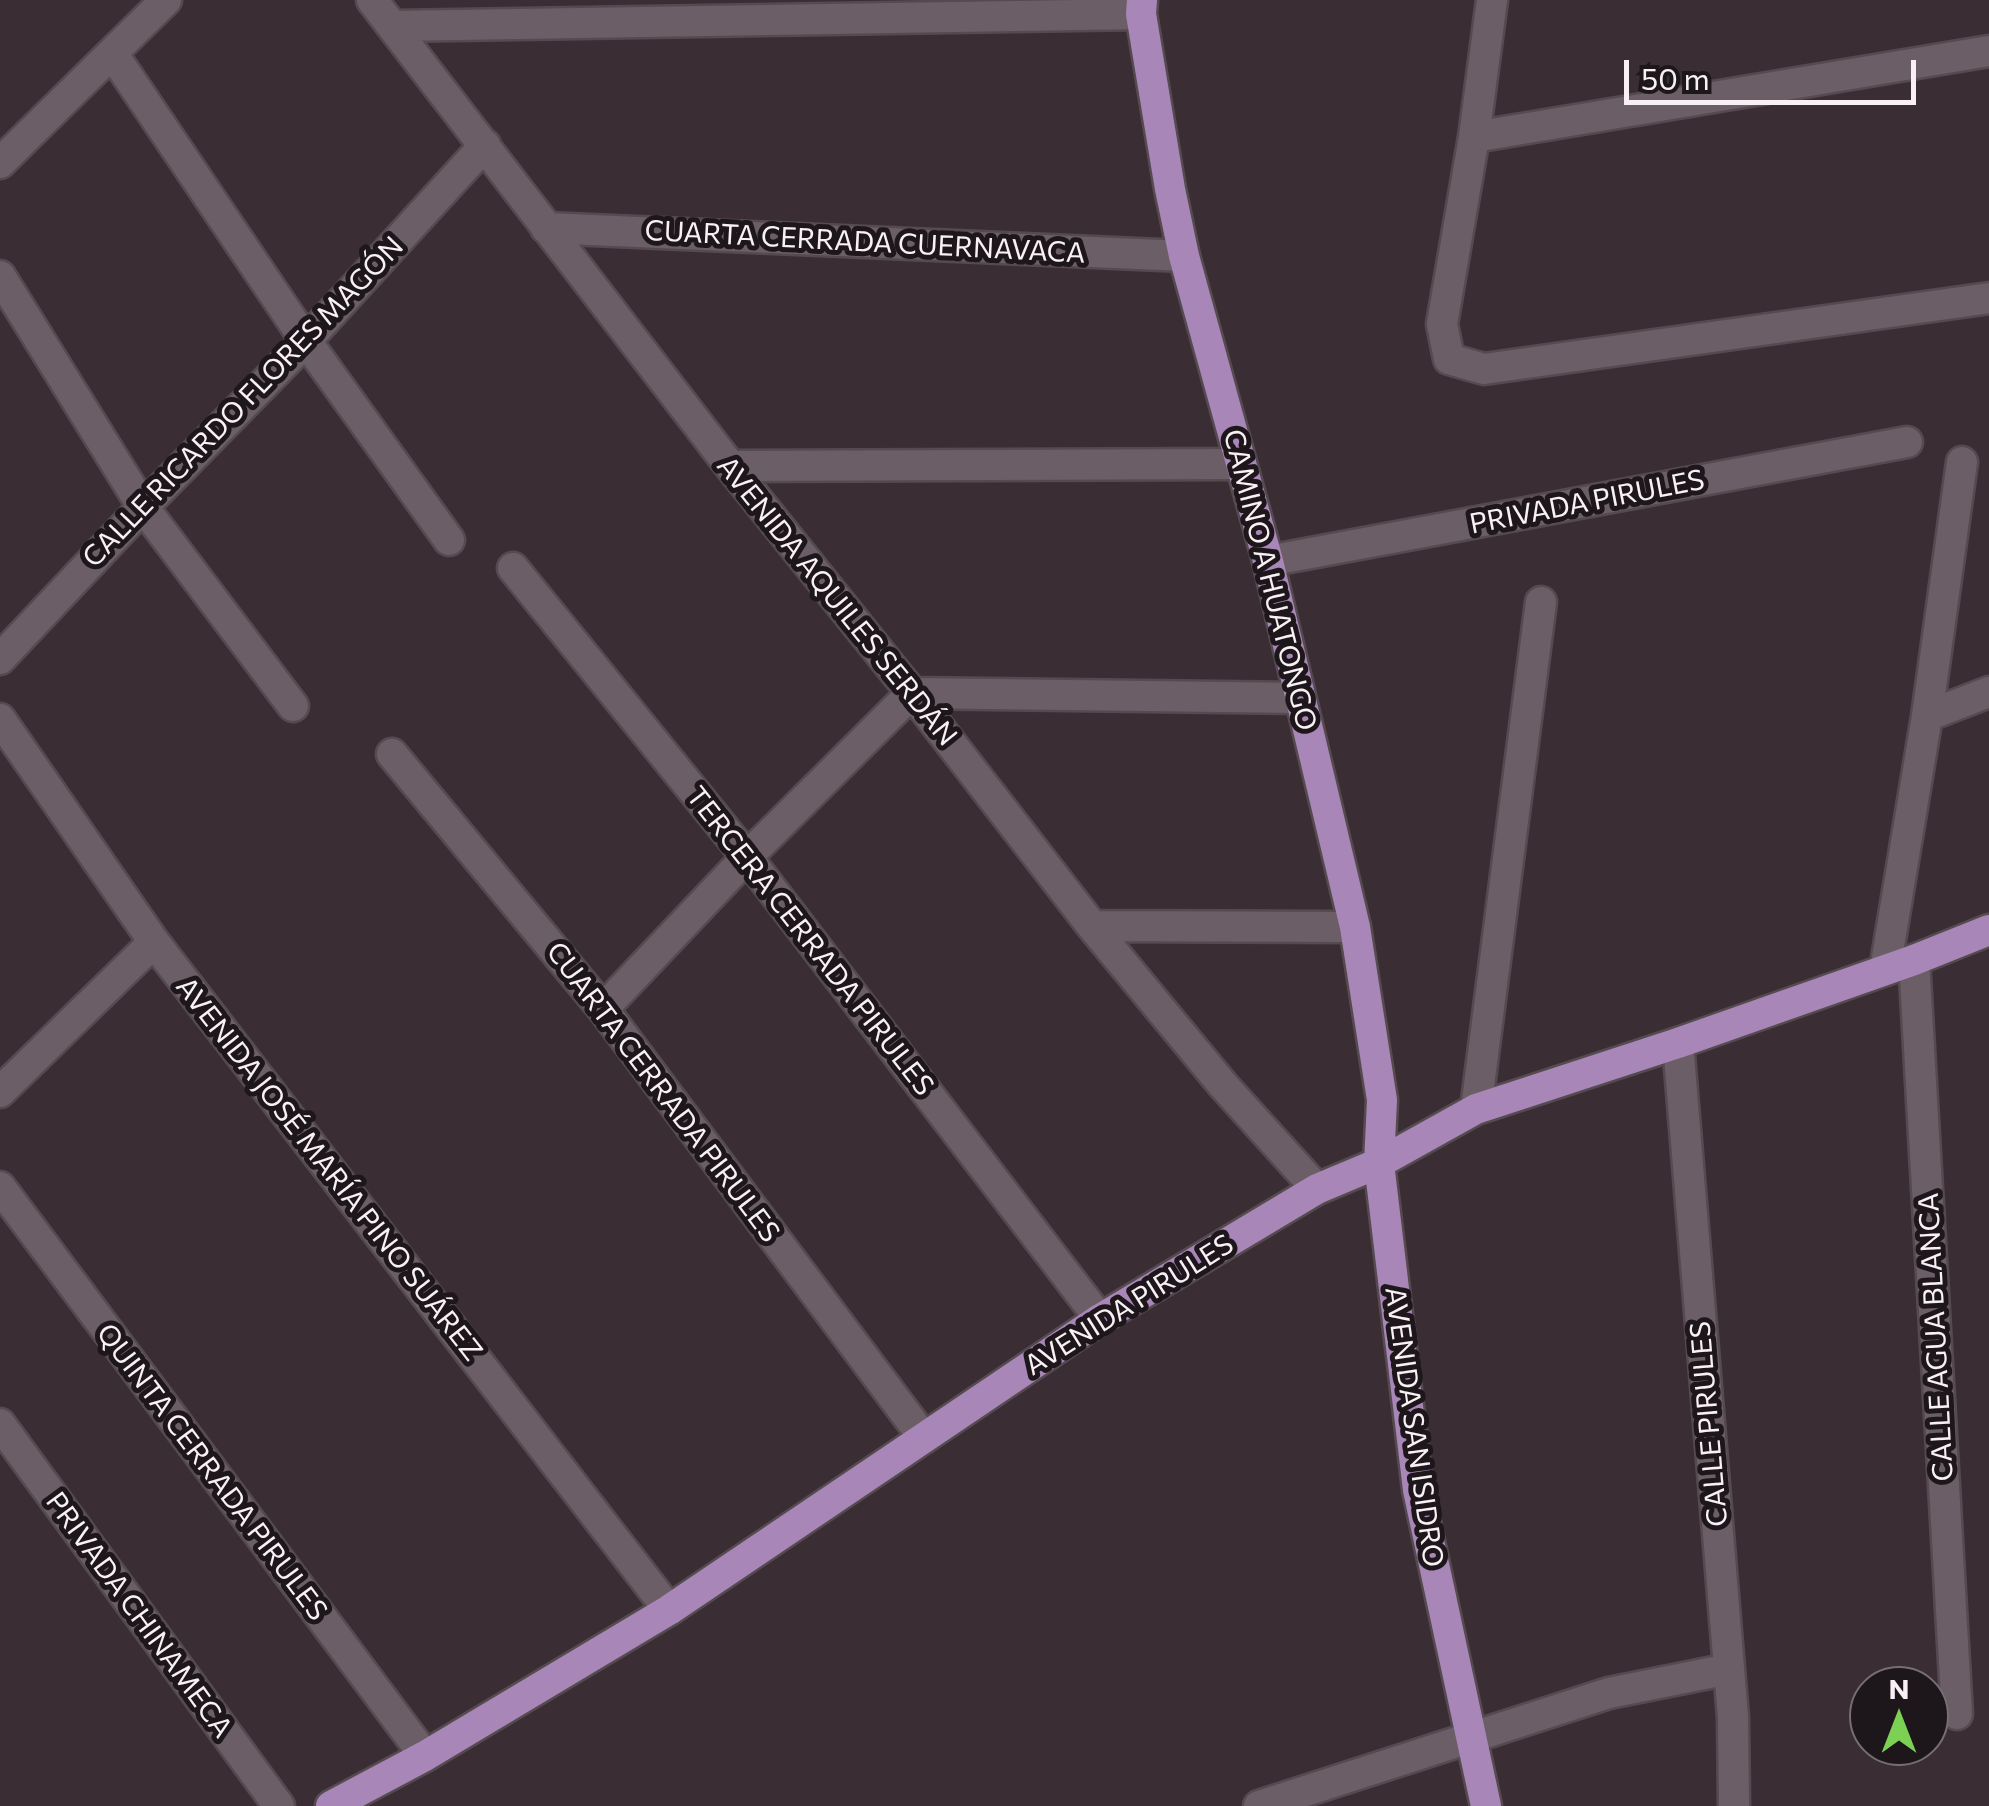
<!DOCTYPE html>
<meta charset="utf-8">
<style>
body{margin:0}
#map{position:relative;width:1989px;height:1806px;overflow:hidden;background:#3a2d34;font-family:Commissioner,sans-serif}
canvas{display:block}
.north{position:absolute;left:1849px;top:1666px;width:100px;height:100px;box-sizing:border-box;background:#1d171b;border:2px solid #756e72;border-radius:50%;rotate:0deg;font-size:28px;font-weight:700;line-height:40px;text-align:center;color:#f8f0f5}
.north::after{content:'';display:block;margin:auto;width:35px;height:45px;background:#7cd155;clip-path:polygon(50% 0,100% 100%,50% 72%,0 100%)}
.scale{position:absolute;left:1624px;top:60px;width:292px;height:45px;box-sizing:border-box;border:5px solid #f8f0f5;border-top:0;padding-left:12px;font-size:30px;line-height:35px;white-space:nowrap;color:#f8f0f5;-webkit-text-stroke:8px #1d171b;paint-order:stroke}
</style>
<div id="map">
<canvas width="1989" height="1806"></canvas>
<div class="north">N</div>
<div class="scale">50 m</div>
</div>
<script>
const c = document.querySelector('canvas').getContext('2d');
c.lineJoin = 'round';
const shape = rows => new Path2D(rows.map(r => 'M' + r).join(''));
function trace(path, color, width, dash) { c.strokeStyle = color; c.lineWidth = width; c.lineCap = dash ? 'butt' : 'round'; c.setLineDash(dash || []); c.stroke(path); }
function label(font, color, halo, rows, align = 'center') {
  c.font = font + ' Commissioner,sans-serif'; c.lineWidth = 10; c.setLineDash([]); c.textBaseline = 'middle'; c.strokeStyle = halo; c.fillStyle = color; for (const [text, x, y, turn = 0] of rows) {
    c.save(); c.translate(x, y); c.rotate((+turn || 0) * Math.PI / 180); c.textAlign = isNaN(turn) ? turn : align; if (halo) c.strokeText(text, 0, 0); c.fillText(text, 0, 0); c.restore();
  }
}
const minor = shape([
 [372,0,730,466,912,693,1092,926,1223,1085,1317,1189],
 [1492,0,1474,137,1442,324,1449,359,1484,369,1989,298],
 [394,26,1141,14],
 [112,53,306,341,449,540],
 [1474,137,1989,51],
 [0,163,166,0],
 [546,228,1184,256],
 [0,276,143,507,293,706],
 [730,466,1241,464],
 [1268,561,1907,442],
 [513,568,747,857,1100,1319],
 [0,659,143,507,306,341,485,145],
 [912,693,1300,698],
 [1927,716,1989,692],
 [0,719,154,942,669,1610],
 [392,754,603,1009,924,1438],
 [1092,926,1355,927],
 [1914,960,1957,1714],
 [1885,970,1927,716,1962,462],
 [603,1009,747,857,912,693],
 [1678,1043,1733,1717,1734,1806],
 [0,1092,154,942],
 [1476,1109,1541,602],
 [0,1187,425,1756],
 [0,1424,279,1806],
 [1259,1806,1609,1693,1729,1669]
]);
const major = shape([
 [1142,0,1141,14,1170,189,1184,256,1268,561,1355,927,1382,1100,1379,1163,1418,1490,1486,1806],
 [331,1806,425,1756,669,1610,1100,1319,1317,1189,1379,1163,1476,1109,1678,1043,1914,960,1989,930]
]);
const streetNames = [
 ["CUARTA CERRADA CUERNAVACA",865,242,3],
 ["CALLE RICARDO FLORES MAGÓN",243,402,-46],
 ["PRIVADA PIRULES",1587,502,-11],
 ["CAMINO A HUATONGO",1270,580,76],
 ["AVENIDA AQUILES SERDÁN",837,601,51],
 ["TERCERA CERRADA PIRULES",810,941,52],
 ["CUARTA CERRADA PIRULES",663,1092,53],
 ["AVENIDA JOSÉ MARÍA PINO SUÁREZ",329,1169,52],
 ["AVENIDA PIRULES",1129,1305,-32],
 ["CALLE AGUA BLANCA",1936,1337,-93],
 ["CALLE PIRULES",1709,1424,-95],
 ["AVENIDA SAN ISIDRO",1414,1427,82],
 ["QUINTA CERRADA PIRULES",212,1472,53],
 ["PRIVADA CHINAMECA",139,1615,54]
];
trace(minor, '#554a50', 35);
trace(major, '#554a50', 35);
trace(minor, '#6c5e66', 30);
trace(major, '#a886b7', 30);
label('28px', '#f8f0f5', '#1d171b', streetNames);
</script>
